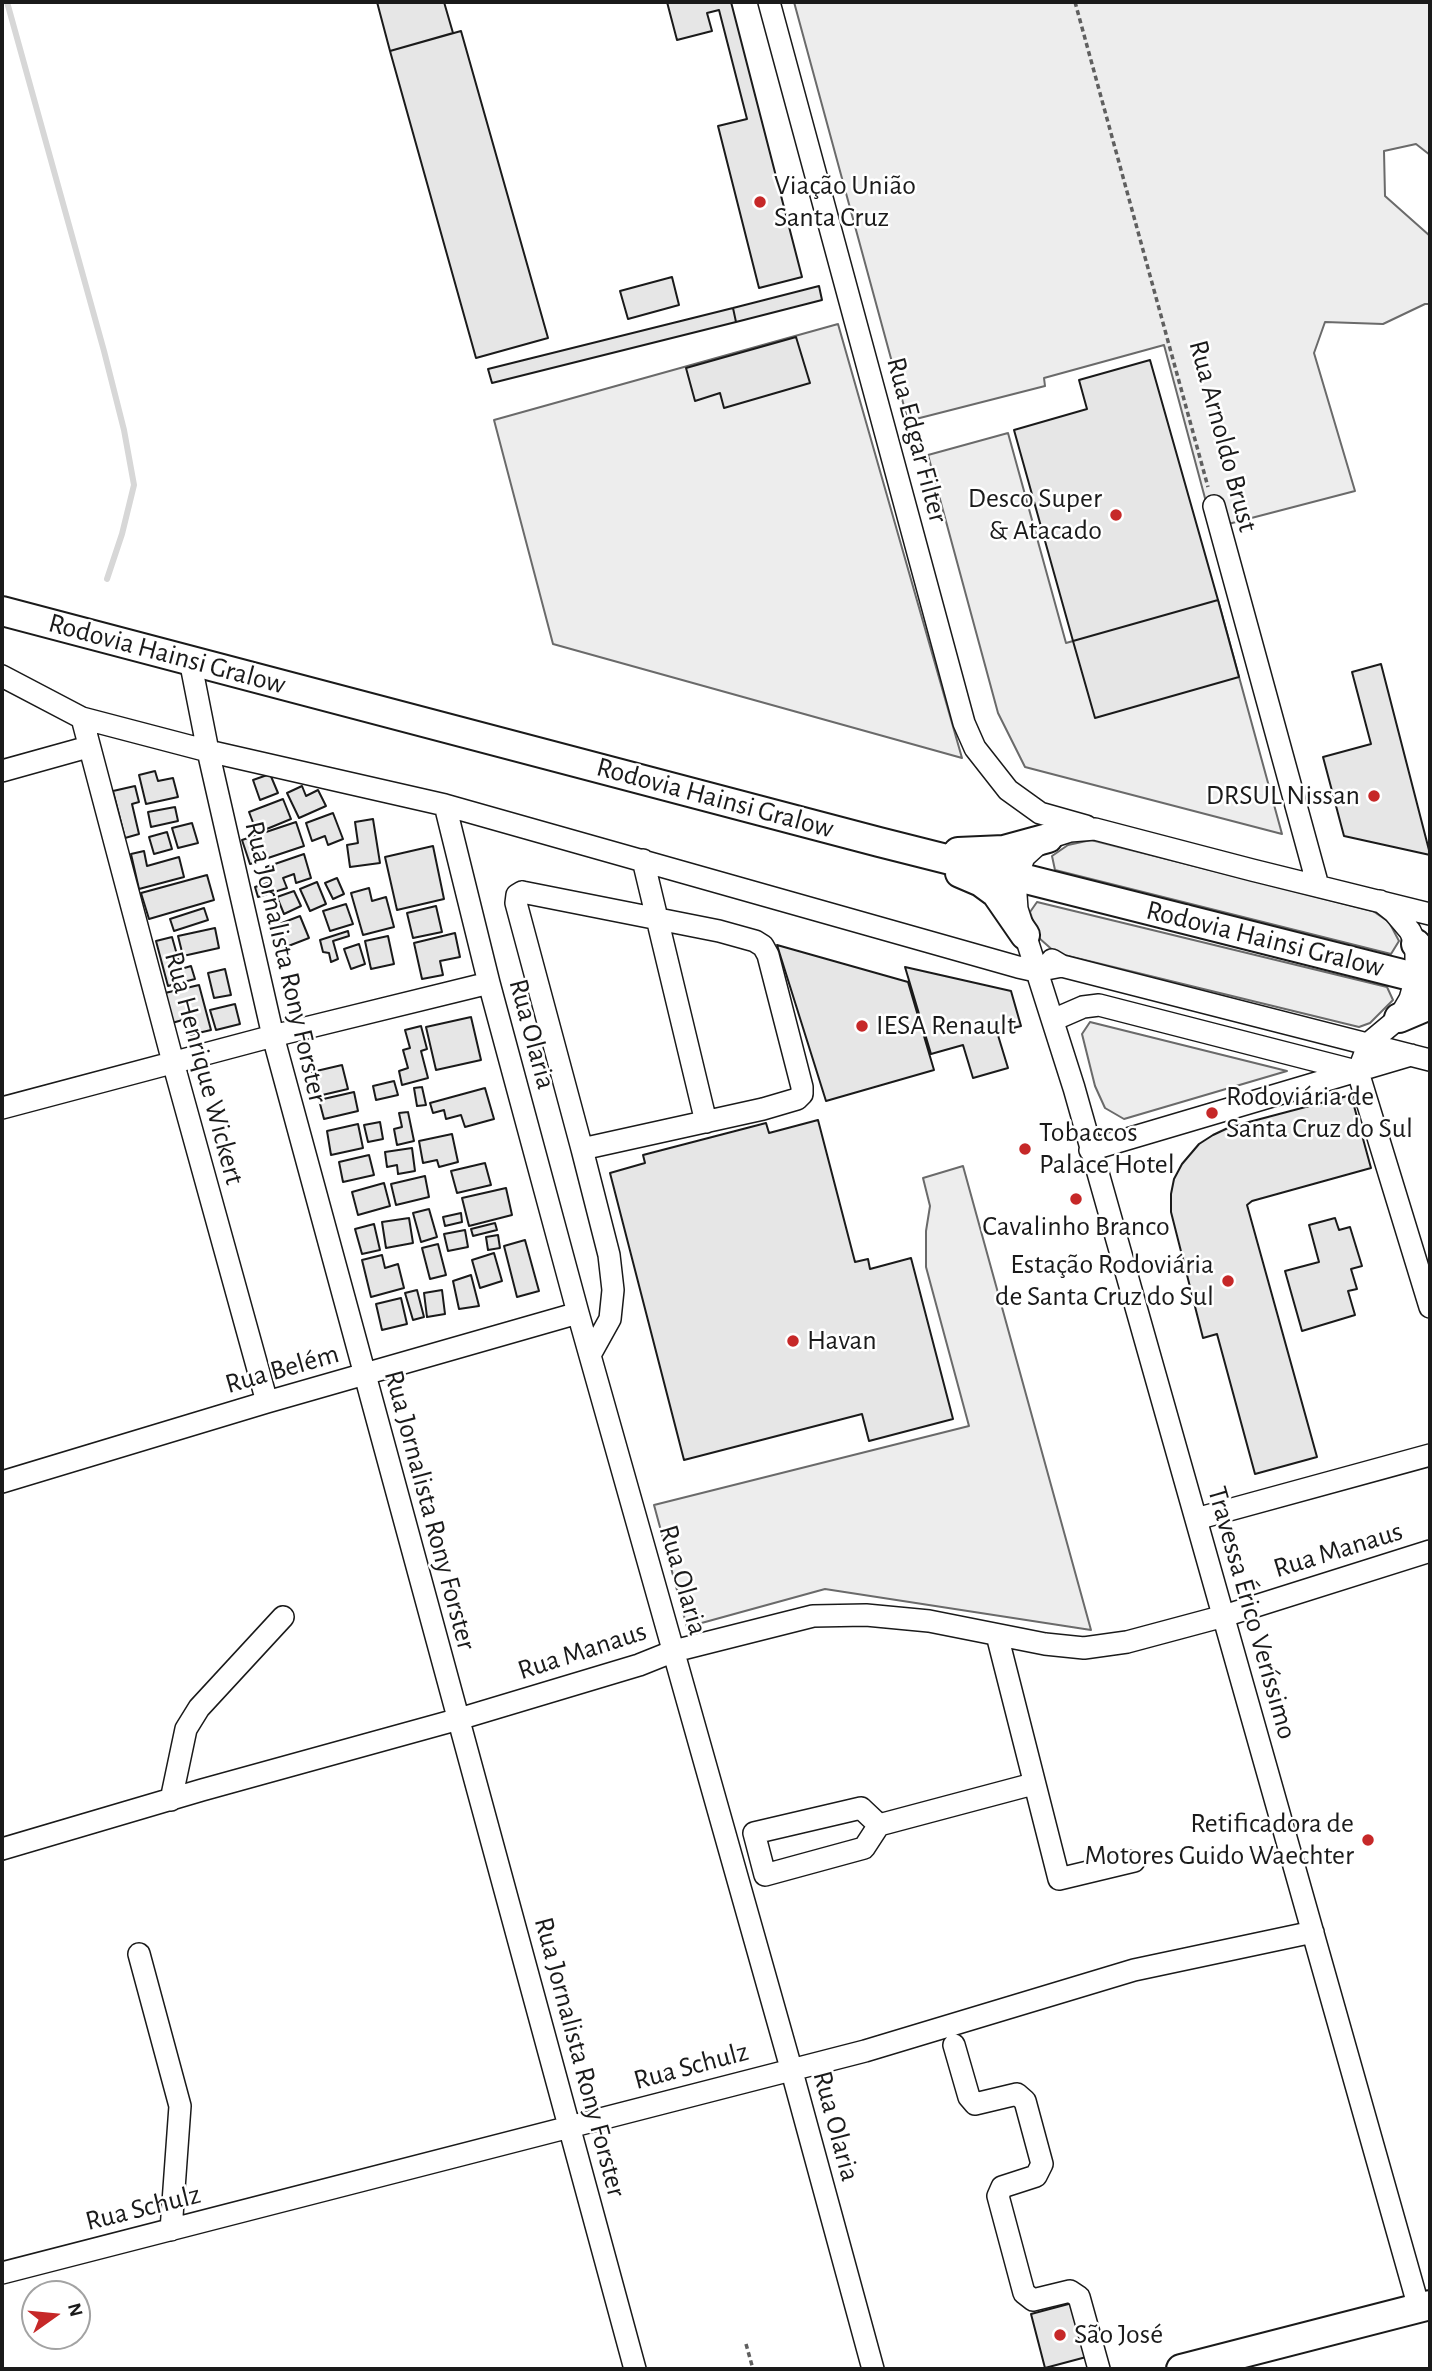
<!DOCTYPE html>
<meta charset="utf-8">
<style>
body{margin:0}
#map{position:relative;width:1432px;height:2371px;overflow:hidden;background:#fff;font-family:"Alegreya Sans",sans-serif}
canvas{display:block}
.frame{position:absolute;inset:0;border:4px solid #1a1a1a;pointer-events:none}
.north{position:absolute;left:21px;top:2280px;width:70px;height:70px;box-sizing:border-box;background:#fff;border:2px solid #a3a3a3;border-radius:50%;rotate:75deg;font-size:19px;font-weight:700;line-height:28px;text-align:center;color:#1a1a1a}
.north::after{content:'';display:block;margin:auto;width:24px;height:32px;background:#c62828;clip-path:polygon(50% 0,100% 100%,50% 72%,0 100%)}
</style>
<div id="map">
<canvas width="1432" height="2371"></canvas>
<div class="frame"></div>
<div class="north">N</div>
</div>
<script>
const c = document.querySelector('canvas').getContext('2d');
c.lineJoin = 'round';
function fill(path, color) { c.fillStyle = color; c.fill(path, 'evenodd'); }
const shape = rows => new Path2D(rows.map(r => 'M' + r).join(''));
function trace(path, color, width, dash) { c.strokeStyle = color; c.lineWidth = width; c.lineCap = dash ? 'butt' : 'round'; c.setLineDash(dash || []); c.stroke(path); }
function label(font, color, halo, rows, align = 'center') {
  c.font = font + ' "Alegreya Sans",sans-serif'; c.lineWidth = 5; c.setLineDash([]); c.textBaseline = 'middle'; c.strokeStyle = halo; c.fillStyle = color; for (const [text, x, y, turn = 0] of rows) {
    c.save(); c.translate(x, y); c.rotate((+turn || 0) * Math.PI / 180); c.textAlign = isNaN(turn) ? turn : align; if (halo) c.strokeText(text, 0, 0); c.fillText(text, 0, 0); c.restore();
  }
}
const built = shape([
 [794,2,1430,2,1430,155,1416,144,1384,151,1385,196,1430,236,1430,304,1425,304,1383,324,1325,322,1314,353,1355,491,1213,528,1164,345,1044,378,1045,386,908,421,794,2],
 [838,324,962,758,553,644,494,420,838,324],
 [1008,433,1066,643,1218,600,1282,834,1025,767,998,713,928,455,1008,433],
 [1091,840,1373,911,1389,922,1399,941,1391,954,1055,870,1052,856,1068,845,1091,840],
 [1037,902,1387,987,1393,1000,1370,1023,1359,1027,1056,953,1039,938,1030,912,1037,902],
 [1090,1022,1287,1071,1124,1119,1105,1108,1095,1086,1082,1034,1090,1022],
 [963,1166,1091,1630,825,1589,687,1627,654,1505,969,1426,926,1267,926,1231,930,1206,923,1178,963,1166]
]);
const stream = shape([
 [7,2,104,351,124,430,134,485,122,534,107,579]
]);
const building = shape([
 [377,2,444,2,453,33,390,51,377,2],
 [667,2,731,2,802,277,759,288,718,126,747,119,719,10,707,13,712,31,677,40,667,2],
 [461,31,548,338,476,358,390,51,461,31],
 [672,277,679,305,628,319,620,291,672,277],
 [819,286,822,300,736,322,733,308,819,286],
 [733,308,736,322,492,383,488,369,733,308],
 [796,337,810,383,724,408,720,393,695,401,686,368,796,337],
 [1150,360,1218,600,1073,641,1014,430,1087,409,1079,380,1150,360],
 [1218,600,1239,677,1095,718,1073,641,1218,600],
 [1381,664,1430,854,1430,855,1344,836,1323,757,1371,744,1352,672,1381,664],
 [155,771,158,781,173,778,178,797,146,804,139,775,155,771],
 [270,774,278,793,260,800,253,780,270,774],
 [135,786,139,802,132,804,139,834,125,838,113,791,135,786],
 [302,786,306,796,318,790,326,806,299,818,287,793,302,786],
 [283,799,291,819,257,833,249,812,283,799],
 [175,807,178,821,151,827,148,812,175,807],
 [333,813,343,839,328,845,325,836,312,841,306,823,333,813],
 [373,819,380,863,350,867,347,845,358,843,355,822,373,819],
 [296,822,304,846,250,864,242,840,296,822],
 [192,823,198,843,178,848,172,828,192,823],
 [167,832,172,849,154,854,149,837,167,832],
 [433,846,444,899,397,910,385,857,433,846],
 [144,851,147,866,179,857,184,877,139,889,131,854,144,851],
 [304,854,311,878,296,883,294,874,283,878,287,888,258,897,255,887,271,882,266,867,304,854],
 [207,875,214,900,149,919,141,893,207,875],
 [337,878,344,894,333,899,325,883,337,878],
 [317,882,326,904,310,911,300,889,317,882],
 [369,888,372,901,386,897,394,927,363,935,351,893,369,888],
 [294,891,301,906,284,914,277,897,294,891],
 [346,904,353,924,330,931,323,911,346,904],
 [436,906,442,932,413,938,407,913,436,906],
 [204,908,208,920,174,931,170,919,204,908],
 [300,916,309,938,278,950,269,928,300,916],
 [215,928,219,948,183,956,178,936,215,928],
 [348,931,349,936,333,941,338,959,331,962,329,953,323,952,320,940,348,931],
 [455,933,460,957,440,961,443,975,422,979,414,943,455,933],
 [388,936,394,964,371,969,365,941,388,936],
 [172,937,181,969,191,966,195,979,168,986,156,941,172,937],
 [359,944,365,964,351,969,344,949,359,944],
 [777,945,908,982,934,1070,826,1101,777,945],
 [905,967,1011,991,1021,1026,997,1032,1008,1068,973,1078,963,1045,931,1054,905,967],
 [225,969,231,995,214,998,208,973,225,969],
 [199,985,211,1030,190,1035,186,1019,172,1023,165,993,199,985],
 [235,1004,240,1024,216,1030,210,1010,235,1004],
 [471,1017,481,1060,436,1070,426,1027,471,1017],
 [421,1026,427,1049,421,1051,428,1078,402,1085,399,1071,408,1068,403,1050,410,1048,405,1030,421,1026],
 [342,1065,348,1089,318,1096,312,1072,342,1065],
 [394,1081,398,1095,376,1100,373,1086,394,1081],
 [422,1087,426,1105,417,1106,414,1088,422,1087],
 [485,1088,494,1119,465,1127,461,1115,446,1119,444,1110,433,1113,430,1103,485,1088],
 [354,1092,358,1111,324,1119,319,1100,354,1092],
 [1351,1095,1371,1168,1252,1201,1247,1205,1317,1457,1255,1474,1217,1334,1203,1338,1171,1212,1171,1194,1174,1179,1182,1164,1199,1144,1213,1135,1230,1127,1351,1095],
 [408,1112,414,1141,397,1145,394,1129,402,1127,399,1113,408,1112],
 [818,1120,855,1262,868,1259,870,1269,911,1258,953,1419,869,1441,862,1414,684,1460,610,1173,645,1163,643,1155,766,1123,769,1133,818,1120],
 [380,1122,383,1139,368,1142,364,1125,380,1122],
 [358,1124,363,1148,331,1155,327,1131,358,1124],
 [452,1134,458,1162,439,1167,437,1160,423,1163,419,1141,452,1134],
 [412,1148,415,1171,398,1174,397,1165,387,1167,385,1152,412,1148],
 [369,1155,374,1175,343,1182,339,1162,369,1155],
 [485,1163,491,1185,457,1193,451,1171,485,1163],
 [425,1176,429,1197,396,1205,391,1184,425,1176],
 [384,1183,390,1206,358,1215,352,1192,384,1183],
 [506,1188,512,1215,469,1226,462,1198,506,1188],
 [429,1209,437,1237,421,1242,413,1213,429,1209],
 [461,1213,462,1222,445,1226,443,1217,461,1213],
 [409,1218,413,1243,386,1248,382,1222,409,1218],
 [1335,1218,1339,1230,1350,1227,1362,1266,1351,1269,1357,1289,1348,1291,1355,1315,1302,1331,1285,1271,1319,1262,1309,1225,1335,1218],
 [495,1223,497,1230,473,1236,471,1229,495,1223],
 [374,1224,380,1250,362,1254,355,1229,374,1224],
 [465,1230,468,1247,448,1251,444,1234,465,1230],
 [498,1235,500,1248,488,1250,486,1237,498,1235],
 [525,1240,539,1291,517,1297,504,1246,525,1240],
 [438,1244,446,1275,430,1279,422,1248,438,1244],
 [494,1253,502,1281,480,1288,472,1260,494,1253],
 [382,1255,385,1268,398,1264,404,1288,371,1297,362,1260,382,1255],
 [471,1275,479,1306,459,1309,453,1281,471,1275],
 [417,1290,424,1317,413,1320,405,1293,417,1290],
 [442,1290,445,1314,427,1317,424,1293,442,1290],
 [401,1298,407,1324,382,1330,376,1304,401,1298],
 [1076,2302,1090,2356,1045,2368,1031,2314,1076,2302]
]);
const path = shape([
 [1075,2,1208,487],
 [746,2344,753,2369]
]);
const minor = shape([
 [769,2,964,723,975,748,1008,790,1040,813,1086,826],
 [1214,506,1318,886],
 [190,660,208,751,273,1036,635,2369],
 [2,676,82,718,208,751,445,805,1018,967,1036,971,1062,966],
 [82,718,173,1062,267,1402],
 [2,771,88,747],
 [445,805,489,983,578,1313,791,2068,873,2369],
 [643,860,706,1122],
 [522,892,719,931,755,941,763,946,768,955,802,1087,802,1094,797,1099,763,1109,582,1149,516,903,517,895,522,892],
 [1380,901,1394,912,1410,931,1416,944,1416,978,1410,999,1399,1018,1369,1043,1358,1072,1430,1307],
 [1052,960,1062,966,1430,1060],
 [1053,1020,1083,1007,1099,1005,1356,1071],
 [2,1108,273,1036,489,983],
 [582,1149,609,1255,613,1290,610,1319,590,1355],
 [1090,1150,1411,1055],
 [2,1482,267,1402,578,1313],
 [1196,1519,1430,1455],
 [997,1635,1059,1879,1134,1861],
 [171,1800,186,1729,199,1708,283,1617],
 [879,1825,861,1808,754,1833,765,1875,864,1848,879,1825,1033,1784],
 [2,1849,202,1790,459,1719,639,1665,674,1651,813,1616,866,1615,929,1621,1045,1644,1084,1648,1127,1642,1224,1616,1430,1551],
 [139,1954,180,2106,171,2230],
 [954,2045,969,2097,975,2104,1017,2094,1025,2101,1042,2164,1036,2176,1002,2187,998,2196,1024,2293,1033,2300,1070,2291,1079,2297,1099,2369],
 [2,2273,865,2051,1134,1970,1313,1932],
 [1419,2308,1074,1088,1017,909,1016,895,1017,876,1024,857,1036,846,1048,838,1070,831,1095,829,1252,870,1430,914]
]);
const major = shape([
 [2,611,879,842,1430,981],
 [958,852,1004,850,1048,838],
 [960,873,981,882,996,893,1025,935],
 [1416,944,1430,960],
 [1399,1018,1430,1005],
 [1181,2369,1430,2305]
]);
const markers = [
 [760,202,7,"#c62828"],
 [1116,515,7,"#c62828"],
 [1374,796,7,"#c62828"],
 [862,1026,7,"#c62828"],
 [1212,1113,7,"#c62828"],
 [1025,1149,7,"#c62828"],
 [1076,1199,7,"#c62828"],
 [1228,1281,7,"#c62828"],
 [793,1341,7,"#c62828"],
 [1368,1840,7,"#c62828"],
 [1060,2335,7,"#c62828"]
];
const poiNames = [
 ["Viação União",774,186],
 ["Santa Cruz",774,218],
 ["Desco Super",1102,499,"right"],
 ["& Atacado",1102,531,"right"],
 ["DRSUL Nissan",1360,796,"right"],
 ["IESA Renault",876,1026],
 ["Rodoviária de",1226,1097],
 ["Santa Cruz do Sul",1226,1129],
 ["Tobaccos",1039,1133],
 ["Palace Hotel",1039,1165],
 ["Cavalinho Branco",1076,1227,"center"],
 ["Estação Rodoviária",1214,1265,"right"],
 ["de Santa Cruz do Sul",1214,1297,"right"],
 ["Havan",807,1341],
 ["Retificadora de",1354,1824,"right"],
 ["Motores Guido Waechter",1354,1856,"right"],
 ["São José",1074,2335]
];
const streetNames = [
 ["Rua Arnoldo Brust",1223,436,75],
 ["Rua Edgar Filter",917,440,75],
 ["Rodovia Hainsi Gralow",167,654,15],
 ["Rodovia Hainsi Gralow",715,798,15],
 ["Rodovia Hainsi Gralow",1265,939,14],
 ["Rua Jornalista Rony Forster",286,962,77],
 ["Rua Olaria",532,1034,75],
 ["Rua Henrique Wickert",204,1068,75],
 ["Rua Belém",282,1369,-16],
 ["Rua Jornalista Rony Forster",430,1510,75],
 ["Rua Manaus",1338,1550,-17],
 ["Rua Olaria",683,1580,74],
 ["Travessa Érico Veríssimo",1252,1613,74],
 ["Rua Manaus",582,1651,-18],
 ["Rua Jornalista Rony Forster",580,2057,75],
 ["Rua Schulz",691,2066,-15],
 ["Rua Olaria",836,2126,75],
 ["Rua Schulz",143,2208,-14]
];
fill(built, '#ededed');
trace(built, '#6a6a6a', 2);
trace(stream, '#d7d7d7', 6);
fill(building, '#e6e6e6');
trace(building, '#1a1a1a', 2);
trace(minor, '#1a1a1a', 24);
trace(major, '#1a1a1a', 32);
trace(path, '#5f5f5f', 3.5, [5, 3.5]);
trace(minor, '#fff', 21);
trace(major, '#fff', 28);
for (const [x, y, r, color] of markers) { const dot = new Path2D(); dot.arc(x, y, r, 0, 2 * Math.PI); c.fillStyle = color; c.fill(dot); trace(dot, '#fff', 2.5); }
label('28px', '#1a1a1a', '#fff', poiNames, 'left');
label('28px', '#1a1a1a', '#fff', streetNames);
</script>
